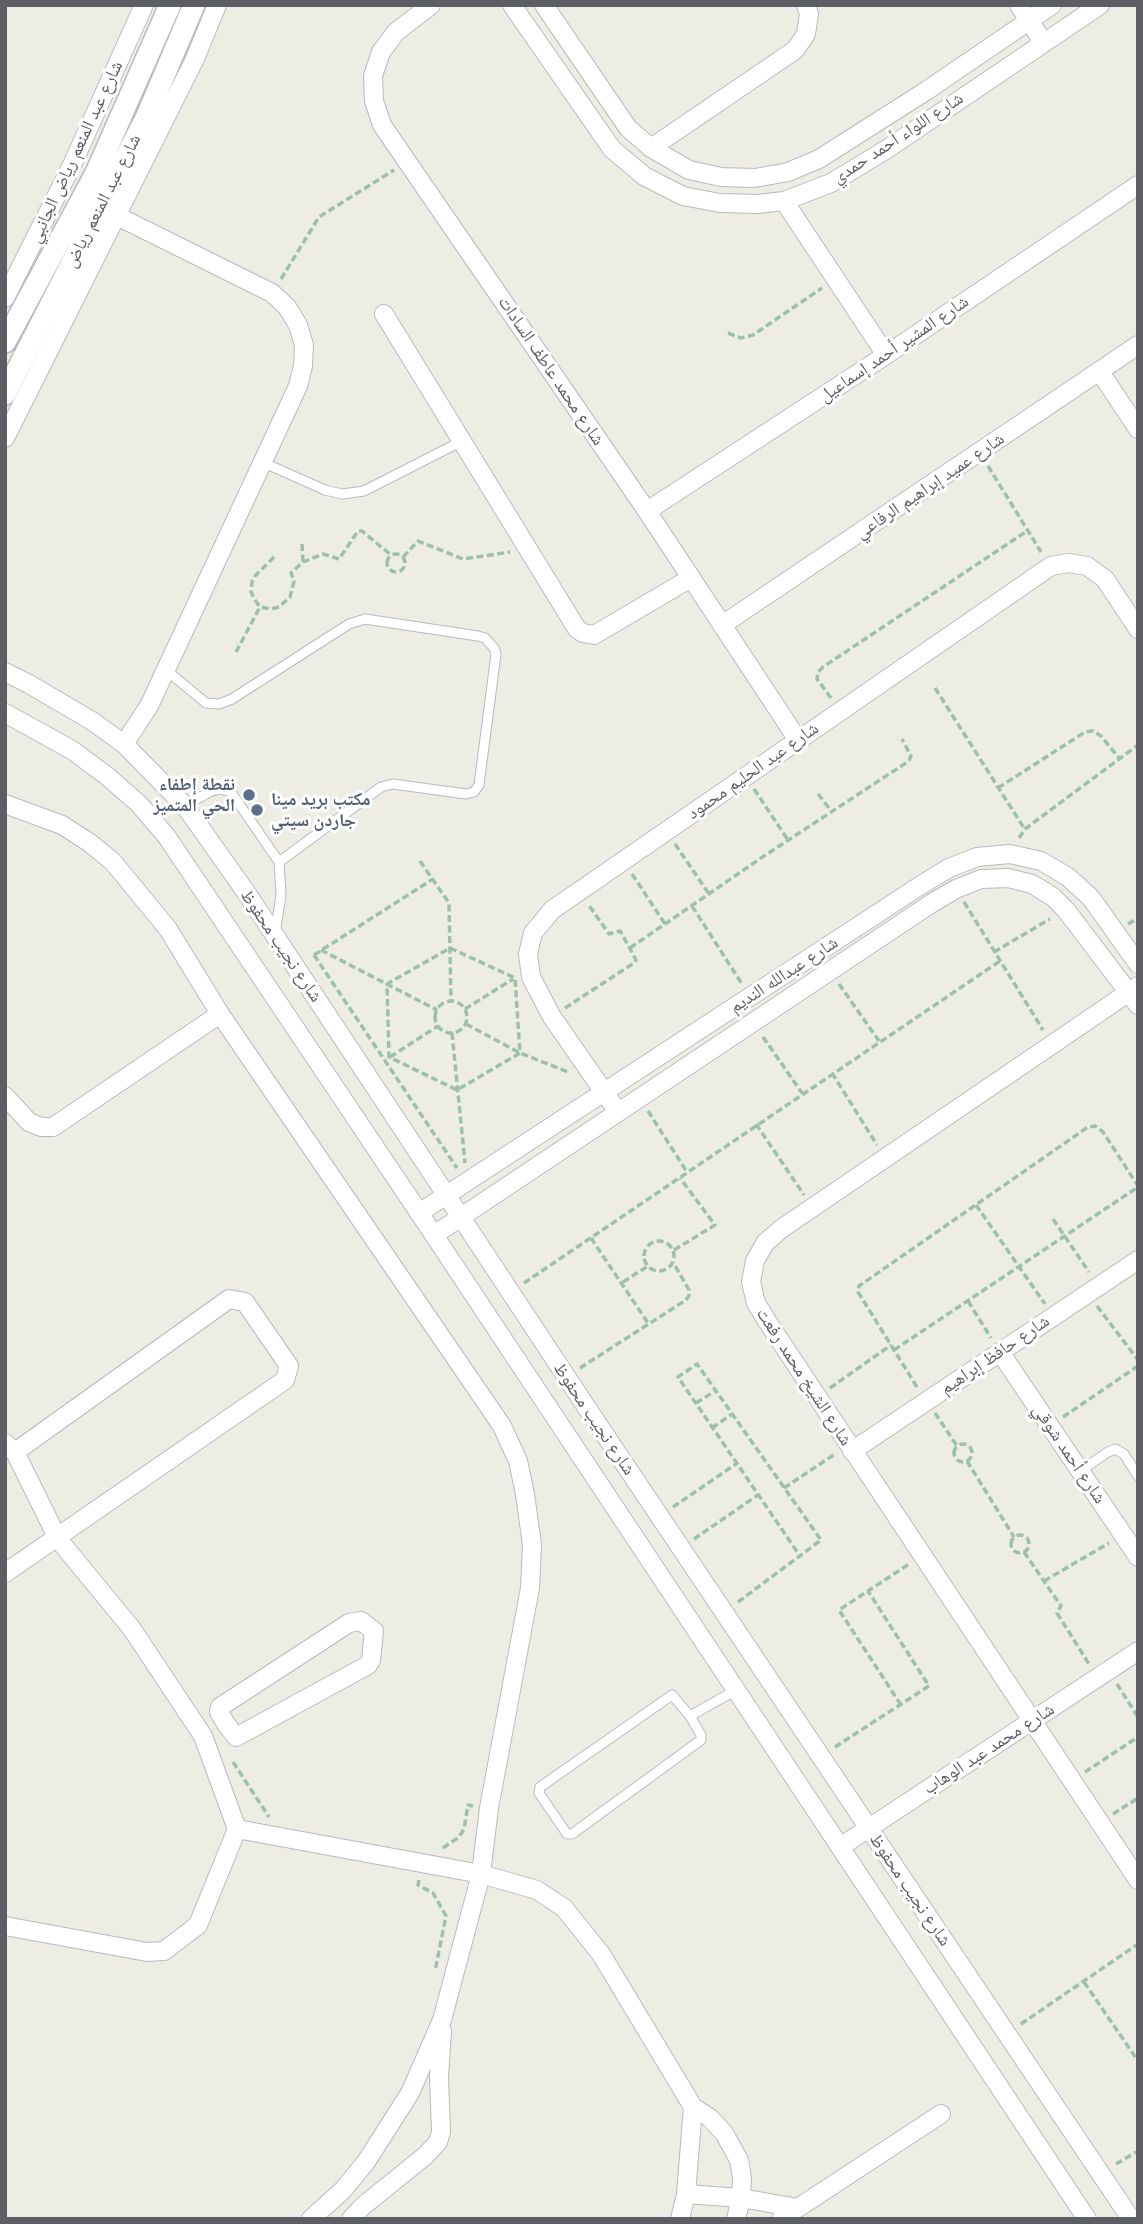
<!DOCTYPE html>
<meta charset="utf-8">
<style>
body{margin:0}
#map{position:relative;width:1143px;height:2224px;overflow:hidden;background:#edede4;font-family:"PT Sans",sans-serif}
canvas{display:block}
.frame{position:absolute;inset:0;border:7px solid #5c5e63;pointer-events:none}
</style>
<div id="map">
<canvas width="1143" height="2224"></canvas>
<div class="frame"></div>
</div>
<script>
const c = document.querySelector('canvas').getContext('2d');
c.lineJoin = 'round';
const shape = rows => new Path2D(rows.map(r => 'M' + r).join(''));
function trace(path, color, width, dash) { c.strokeStyle = color; c.lineWidth = width; c.lineCap = dash ? 'butt' : 'round'; c.setLineDash(dash || []); c.stroke(path); }
function label(font, color, halo, rows, align = 'center') {
  c.font = font + ' "PT Sans","Noto Naskh Arabic",sans-serif'; c.lineWidth = 6; c.setLineDash([]); c.textBaseline = 'middle'; c.strokeStyle = halo; c.fillStyle = color; for (const [text, x, y, turn = 0] of rows) {
    c.save(); c.translate(x, y); c.rotate((+turn || 0) * Math.PI / 180); c.textAlign = isNaN(turn) ? turn : align; if (halo) c.strokeText(text, 0, 0); c.fillText(text, 0, 0); c.restore();
  }
}
const path = shape([
 [281,279,319,217,394,170],
 [728,333,741,338,753,335,822,288],
 [988,466,1041,552],
 [302,544,303,562],
 '387 563a9 9 0 1 1 18 0a9 9 0 1 1-18 0Z',
 [274,557,255,576,252,582,251,592,255,600,260,607,271,609,279,607,290,597,294,581,291,573,303,562,323,554,339,559,358,531,362,531,391,555],
 [403,557,418,541,463,559,510,552],
 [236,652,260,607],
 [935,688,1024,828],
 [831,698,817,679,818,672,823,667,1027,531],
 [998,788,1085,732,1093,731,1101,736,1119,758],
 [754,789,788,840],
 [818,794,832,812],
 [1019,838,1025,829,1138,745],
 [675,844,709,894],
 [420,861,449,903,451,1001],
 [632,874,665,924],
 [964,902,1043,1030],
 [692,906,742,984],
 [1128,924,1138,918],
 [450,948,515,978,520,1053,457,1090,389,1057,387,984,450,948],
 [630,948,764,856,909,761,911,756,902,739],
 [321,950,437,1010],
 [994,952,1050,919],
 [314,955,457,1168],
 [314,955,433,879],
 [839,984,879,1041],
 '435 1017a16 16 0 1 1 32 0a16 16 0 1 1-32 0Z',
 [565,1008,634,963,636,960,622,934,620,931,609,934,588,904],
 [465,1009,513,979],
 [466,1024,520,1053,568,1072],
 [452,1033,465,1163],
 [763,1037,802,1093],
 [390,1057,438,1026],
 [832,1073,877,1145],
 [648,1111,687,1172],
 [756,1124,804,1195],
 [976,1205,1045,1304],
 [1053,1219,1089,1272],
 [591,1238,648,1323],
 '644 1256a15 15 0 1 1 30 0a15 15 0 1 1-30 0Z',
 [674,1250,715,1225,680,1178],
 [623,1282,648,1266],
 [524,1283,1000,961],
 [968,1301,991,1338],
 [1097,1306,1138,1360],
 [894,1350,1138,1187],
 [580,1368,686,1300,689,1296,689,1290,673,1262],
 [917,1387,858,1292,859,1286,1088,1127,1095,1126,1103,1132,1138,1186],
 [830,1388,891,1345],
 [696,1403,715,1391],
 [935,1413,957,1446],
 [1063,1417,1138,1366],
 [712,1428,732,1414],
 '954 1453a9 9 0 1 1 18 0a9 9 0 1 1-18 0Z',
 [967,1461,1014,1537],
 [784,1488,835,1454],
 [673,1507,736,1464],
 '1011 1544a9 9 0 1 1 18 0a9 9 0 1 1-18 0Z',
 [694,1539,758,1495],
 [1024,1552,1061,1606,1057,1613,1089,1664],
 [1044,1581,1109,1543],
 [738,1602,821,1540,697,1364,678,1377,800,1556],
 [1117,1684,1138,1717],
 [901,1705,839,1610,909,1564],
 [835,1747,929,1686,868,1591],
 [233,1762,269,1817],
 [1085,1772,1138,1737],
 [1113,1814,1138,1798],
 [443,1848,459,1837,464,1829,468,1805,473,1806],
 [419,1880,418,1885,433,1893,446,1916,435,1971],
 [1084,1982,1138,2061],
 [1021,2024,1138,1944],
 [1116,2164,1138,2151]
]);
const service = shape([
 [262,462,325,490,342,494,364,491,462,441],
 [166,670,206,703,219,704,232,699,349,624,365,619,478,636,485,638,494,648,496,654,479,785,474,792,466,794,393,784,381,787,279,862],
 [185,806,211,791,221,789,231,792,279,862,281,895,275,934],
 [1080,1471,1108,1452,1115,1449,1124,1454,1138,1476],
 [672,1695,690,1716,701,1735,701,1740,572,1834,567,1834,539,1793,540,1787,672,1695],
 [690,1716,736,1690]
]);
const minor = shape([
 [431,5,396,32,381,52,373,76,374,101,382,125,647,511,798,740],
 [512,5,612,149,644,176,683,196,720,203,758,204,784,201,831,183,887,149,1100,5],
 [544,5,628,128,651,148,689,170,721,177,755,178,788,172,819,159,926,91,1052,5],
 [1019,5,1043,42],
 [651,148,795,50,806,34,809,14,806,5],
 [784,201,886,355],
 [117,216,272,293,287,307,298,325,304,345,303,366,298,386,149,706,124,744],
 [5,298,72,165,144,5],
 [384,314,577,629,583,633,594,635,691,578],
 [1100,372,1138,429],
 [5,438,194,61,217,5],
 [647,511,886,355,1138,185],
 [722,625,1138,345],
 [5,672,29,684,92,721,124,744,185,806,248,895,589,1411,1131,2219],
 [5,713,72,750,107,776,139,804,167,837,434,1235,1087,2219],
 [5,804,62,825,90,843,113,862,168,929,220,1014,502,1426,518,1461,525,1494,532,1545,530,1588,489,1808,481,1874,442,2020,410,2093,366,2162,343,2190,311,2219],
 [1138,986,781,1229,765,1243,755,1261,751,1282,756,1303,767,1321,1138,1880],
 [5,1096,29,1122,41,1127,53,1127,220,1014],
 [618,1112,552,1017,531,977,528,954,533,933,552,910,1051,566,1069,563,1087,566,1105,579,1138,629],
 [419,1213,921,885,949,868,977,857,1010,854,1041,861,1068,877,1091,898,1138,964],
 [434,1235,932,903,956,889,981,879,1008,878,1032,884,1053,897,1066,910,1138,1005],
 [1000,1352,1138,1557],
 [5,1443,15,1452,58,1539,132,1629,203,1736,237,1829,198,1925,164,1951,147,1952,5,1926],
 [852,1451,1138,1260],
 [5,1573,285,1380,289,1366,245,1302,229,1299,15,1452],
 [361,1621,374,1631,371,1660,368,1665,236,1737,226,1724,219,1712,220,1707,349,1623,361,1621],
 [237,1829,481,1874,537,1890,564,1908,601,1954,693,2107,686,2194,680,2219],
 [840,1847,1138,1651],
 [693,2107,710,2118,724,2133,739,2160,742,2177,741,2198,736,2219],
 [686,2194,741,2198,798,2208],
 [351,2219,363,2206,425,2156,438,2142,441,2132,439,2077,442,2031],
 [781,2219,941,2114]
]);
const tertiary = shape([
 [5,342,96,173,170,5],
 [5,394,146,118,194,5]
]);
const markers = [
 [249,795,7,"#5c6f8a"],
 [257,810,7,"#5c6f8a"]
];
const streetNames = [
 ["شارع اللواء أحمد حمدي",898,138,-33],
 ["شارع عبد المنعم رياض الجانبي",76,152,-65],
 ["شارع عبد المنعم رياض",103,201,-63],
 ["شارع المشير أحمد إسماعيل",894,349,-34],
 ["شارع محمد عاطف السادات",551,371,56],
 ["شارع عميد إبراهيم الرفاعي",930,486,-34],
 ["شارع عبد الحليم محمود",753,771,-35],
 ["شارع نجيب محفوظ",281,946,56],
 ["شارع عبدالله النديم",784,975,-33],
 ["شارع حافظ إبراهيم",995,1355,-34],
 ["شارع الشيخ محمد رفعت",804,1377,57],
 ["شارع نجيب محفوظ",594,1419,56],
 ["شارع أحمد شوقي",1069,1454,56],
 ["شارع محمد عبد الوهاب",989,1749,-33],
 ["شارع نجيب محفوظ",910,1890,56]
];
const serviceNames = [
 ["نقطة إطفاء",235,785],
 ["الحي المتميز",235,806],
 ["مكتب بريد مينا",271,800,"left"],
 ["جاردن سيتي",271,821,"left"]
];
trace(service, '#b9babf', 11);
trace(minor, '#b9babf', 20);
trace(tertiary, '#b9babf', 24);
trace(path, '#9cc0ac', 3.5, [7, 3.5]);
trace(service, '#fff', 9);
trace(minor, '#fff', 18);
trace(tertiary, '#fff', 21);
for (const [x, y, r, color] of markers) { const dot = new Path2D(); dot.arc(x, y, r, 0, 2 * Math.PI); c.fillStyle = color; c.fill(dot); trace(dot, '#fff', 2.5); }
label('18px', '#5c5e63', '#fff', streetNames);
label('bold 18px', '#4e5e75', '#fff', serviceNames, 'right');
</script>
